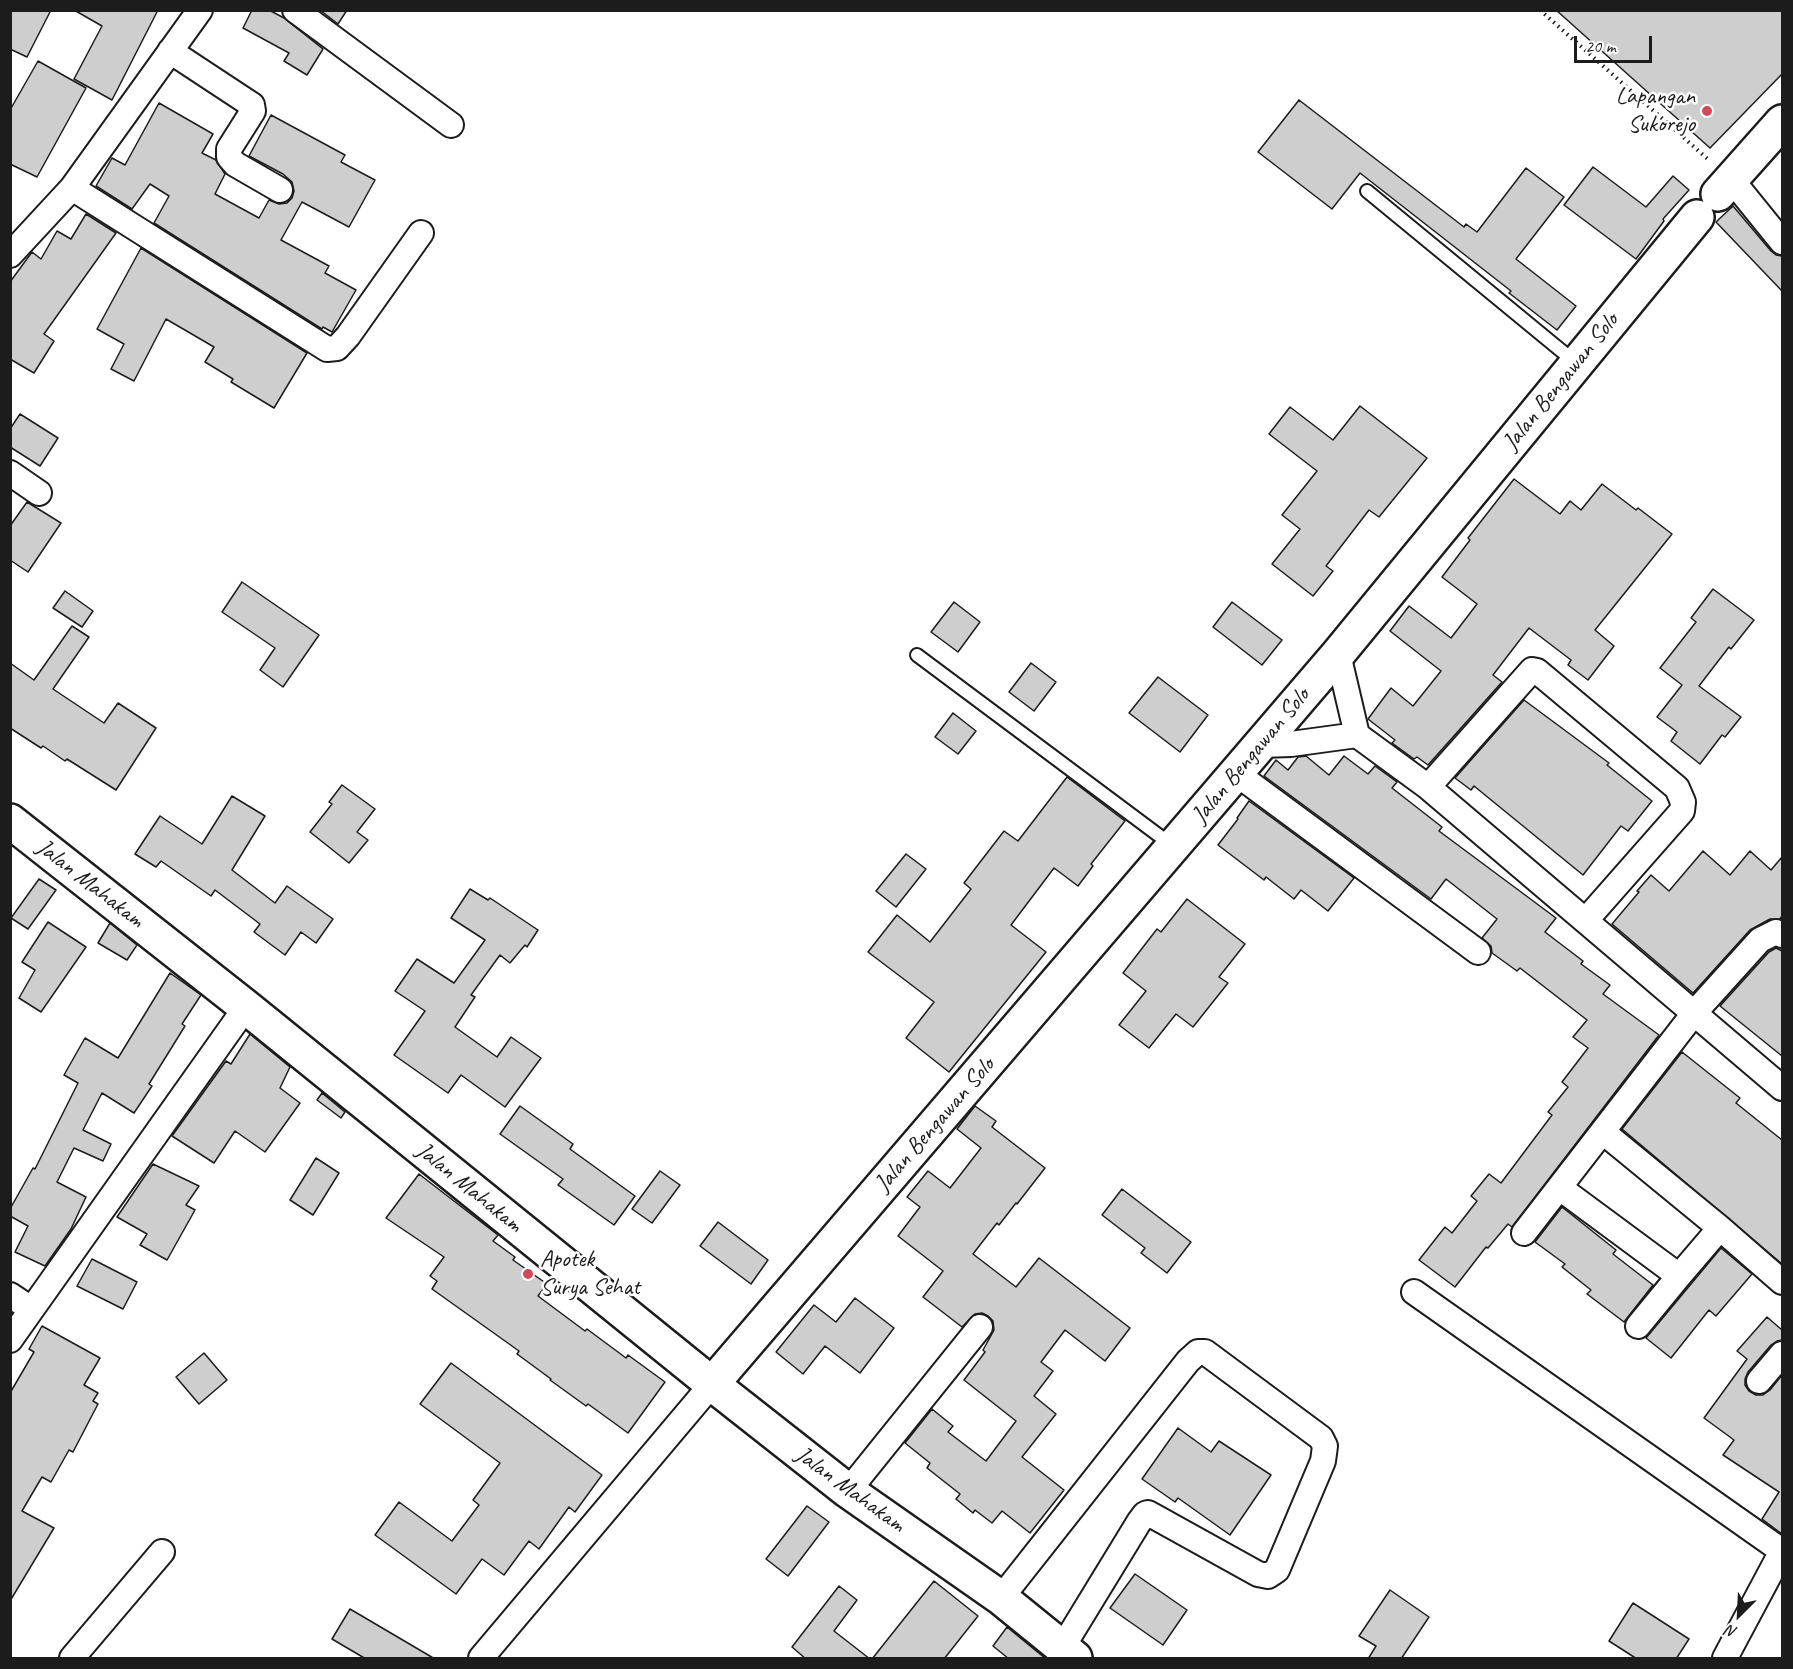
<!DOCTYPE html>
<style>
body{margin:0}
#map{position:relative;width:1793px;height:1669px;overflow:hidden;background:#fff;font-family:Caveat,sans-serif}
canvas{display:block}
.frame{position:absolute;inset:0;border:12px solid #1c1c1c;pointer-events:none}
.north{position:absolute;left:1709px;top:1585px;width:60px;height:60px;-webkit-text-stroke:4px #fff;paint-order:stroke;rotate:204deg;font-size:16px;font-weight:700;line-height:24px;text-align:center;color:#1c1c1c}
.north::after{content:'';display:block;margin:auto;width:21px;height:27px;background:#1c1c1c;clip-path:polygon(50% 0,100% 100%,50% 72%,0 100%)}
.scale{position:absolute;left:1574px;top:36px;width:78px;height:27px;box-sizing:border-box;border:3px solid #1c1c1c;border-top:0;padding-left:8px;font-size:18px;line-height:21px;white-space:nowrap;color:#1c1c1c;-webkit-text-stroke:4px #fff;paint-order:stroke}
</style>
<div id="map">
<canvas width="1793" height="1669"></canvas>
<div class="frame"></div>
<div class="north">N</div>
<div class="scale">20 m</div>
</div>
<script>
const c = document.querySelector('canvas').getContext('2d');
c.lineJoin = 'round';
function fill(path, color) { c.fillStyle = color; c.fill(path, 'evenodd'); }
const shape = rows => new Path2D(rows.map(r => 'M' + r).join(''));
function trace(path, color, width, dash) { c.strokeStyle = color; c.lineWidth = width; c.lineCap = dash ? 'butt' : 'round'; c.setLineDash(dash || []); c.stroke(path); }
function label(font, color, halo, rows, align = 'center') {
  c.font = font + ' Caveat,sans-serif'; c.lineWidth = 5; c.setLineDash([]); c.textBaseline = 'middle'; c.strokeStyle = halo; c.fillStyle = color; for (const [text, x, y, turn = 0] of rows) {
    c.save(); c.translate(x, y); c.rotate((+turn || 0) * Math.PI / 180); c.textAlign = isNaN(turn) ? turn : align; if (halo) c.strokeText(text, 0, 0); c.fillText(text, 0, 0); c.restore();
  }
}
const building = shape([
 [10,10,51,10,27,57,10,49,10,10],
 [74,10,158,10,112,100,74,79,102,26,74,10],
 [252,10,269,10,284,18,323,49,307,75,284,61,289,53,243,28,252,10],
 [320,10,347,10,338,24,320,10],
 [1556,10,1782,10,1782,74,1710,148,1556,10],
 [38,61,86,88,37,177,10,164,10,110,38,61],
 [1299,100,1464,227,1466,224,1477,232,1526,168,1564,197,1516,259,1576,306,1557,330,1509,293,1511,291,1360,173,1332,209,1258,152,1299,100],
 [159,103,213,134,202,153,216,160,225,174,215,194,259,218,269,200,279,204,287,203,292,198,294,191,292,182,283,174,249,156,271,115,345,155,341,162,375,180,349,227,302,202,281,240,329,266,325,273,356,290,332,332,323,327,322,329,154,223,169,196,150,184,132,209,96,186,112,158,125,165,159,103],
 [1593,167,1646,207,1673,176,1689,190,1663,219,1664,221,1636,259,1564,205,1593,167],
 [1733,206,1771,251,1776,255,1782,256,1782,291,1716,222,1733,206],
 [86,214,116,233,44,334,54,341,34,373,10,359,10,282,32,252,41,259,57,231,71,239,86,214],
 [141,248,307,353,274,408,231,382,233,379,205,362,214,347,166,319,134,381,111,369,124,344,97,329,141,248],
 [1360,406,1427,458,1379,517,1369,510,1326,566,1333,571,1313,596,1272,564,1300,529,1282,515,1317,471,1269,434,1290,407,1333,440,1360,406],
 [20,414,58,438,40,466,10,447,10,429,20,414],
 [1514,479,1560,514,1570,501,1581,510,1602,484,1636,510,1638,508,1672,534,1595,630,1614,646,1588,680,1568,665,1571,660,1529,628,1493,675,1502,682,1428,765,1417,757,1414,759,1392,743,1395,740,1368,719,1391,688,1413,706,1441,671,1390,631,1409,606,1451,638,1477,604,1442,577,1470,540,1468,538,1514,479],
 [27,502,61,523,28,572,10,560,10,526,27,502],
 [242,582,319,635,283,687,260,670,275,648,222,612,242,582],
 [1713,589,1754,620,1731,649,1729,647,1699,686,1741,717,1725,737,1722,735,1700,764,1671,741,1677,732,1657,717,1682,685,1660,668,1696,622,1691,618,1713,589],
 [65,591,93,611,82,627,53,608,65,591],
 [954,602,980,622,958,652,931,632,954,602],
 [1232,602,1282,640,1262,665,1213,627,1232,602],
 [72,626,89,637,53,689,104,723,118,703,156,728,116,790,67,759,65,761,43,746,41,748,10,728,10,663,34,680,72,626],
 [1031,663,1056,682,1034,711,1009,692,1031,663],
 [1158,677,1208,715,1180,752,1129,713,1158,677],
 [1524,700,1609,763,1607,765,1652,801,1628,831,1621,826,1583,875,1474,786,1471,790,1455,778,1524,700],
 [953,713,976,731,958,754,935,737,953,713],
 [1306,756,1329,775,1344,756,1368,774,1375,766,1397,782,1392,788,1442,827,1439,831,1556,918,1545,932,1583,961,1581,964,1610,985,1603,994,1659,1035,1512,1227,1508,1224,1488,1248,1486,1247,1455,1287,1419,1260,1445,1227,1452,1233,1477,1201,1471,1196,1489,1174,1501,1183,1552,1115,1548,1112,1568,1087,1562,1082,1588,1048,1573,1037,1587,1020,1520,968,1517,971,1492,953,1491,946,1482,938,1497,919,1446,879,1431,899,1264,776,1276,760,1288,770,1298,757,1306,756],
 [1067,777,1125,821,1091,864,1093,866,1078,886,1054,868,1011,925,1046,952,949,1072,906,1038,934,1002,868,952,897,915,930,942,971,889,964,883,1004,831,1018,841,1067,777],
 [342,785,375,809,357,832,368,840,349,863,310,832,332,804,329,802,342,785],
 [232,796,265,816,232,870,275,903,287,886,333,919,316,943,301,932,285,955,254,932,260,924,215,890,211,896,161,861,156,867,135,854,160,816,202,844,232,796],
 [1249,801,1354,878,1328,911,1301,890,1294,899,1266,877,1264,880,1218,845,1238,819,1237,818,1249,801],
 [1703,851,1730,875,1750,851,1771,870,1782,857,1782,916,1780,919,1770,919,1750,930,1693,993,1612,924,1639,892,1637,891,1651,875,1669,891,1703,851],
 [906,854,926,869,896,907,876,891,906,854],
 [39,879,56,890,28,929,11,918,39,879],
 [470,889,488,900,490,898,538,930,527,947,525,945,510,963,500,955,471,995,475,997,455,1027,497,1057,511,1037,541,1058,505,1107,461,1075,448,1093,394,1055,425,1011,395,991,417,959,454,983,485,940,451,918,470,889],
 [1187,899,1245,944,1219,977,1228,983,1193,1027,1176,1014,1149,1048,1119,1025,1146,991,1123,973,1157,929,1161,932,1187,899],
 [48,922,86,947,41,1012,19,998,35,970,22,962,48,922],
 [110,923,137,945,127,960,98,943,110,923],
 [1776,948,1782,951,1782,1056,1720,1006,1769,952,1776,948],
 [170,973,201,995,182,1024,185,1026,149,1084,152,1086,134,1113,102,1093,83,1130,111,1144,103,1161,74,1148,57,1182,86,1197,71,1229,45,1266,15,1252,28,1226,10,1216,10,1209,33,1168,35,1169,78,1083,64,1075,85,1038,118,1058,170,973],
 [250,1034,290,1067,280,1088,300,1103,265,1152,235,1131,214,1163,172,1136,226,1061,231,1064,250,1034],
 [1682,1052,1740,1098,1736,1103,1782,1140,1782,1264,1622,1129,1682,1052],
 [322,1093,345,1112,341,1118,317,1100,322,1093],
 [520,1106,573,1144,570,1149,635,1196,614,1225,558,1185,563,1179,500,1134,520,1106],
 [975,1106,996,1121,992,1127,1045,1168,1017,1204,1016,1203,999,1225,997,1223,973,1254,1016,1287,1039,1258,1130,1328,1105,1361,1065,1330,1041,1362,1053,1371,1034,1396,1056,1414,1022,1457,1064,1490,1030,1533,1002,1511,992,1523,975,1510,973,1513,956,1499,960,1494,927,1468,930,1463,905,1443,932,1409,953,1426,948,1432,986,1461,1016,1421,964,1380,985,1352,983,1350,994,1330,993,1321,988,1316,982,1313,975,1314,962,1327,923,1297,943,1271,898,1236,920,1207,907,1197,928,1171,950,1188,981,1148,957,1129,975,1106],
 [316,1158,339,1173,313,1215,290,1200,316,1158],
 [153,1164,199,1186,186,1205,195,1210,167,1260,140,1245,147,1234,117,1217,153,1164],
 [660,1171,680,1185,652,1223,632,1209,660,1171],
 [419,1174,498,1235,493,1241,515,1257,513,1260,547,1284,538,1296,585,1331,587,1329,626,1358,628,1355,665,1382,628,1433,588,1404,586,1406,550,1380,551,1379,517,1354,519,1351,432,1289,437,1281,430,1276,444,1257,386,1218,419,1174],
 [1122,1189,1191,1242,1167,1273,1141,1253,1145,1248,1102,1215,1122,1189],
 [1562,1207,1616,1250,1613,1254,1653,1285,1624,1322,1587,1294,1591,1290,1562,1267,1565,1264,1535,1242,1562,1207],
 [718,1222,768,1260,751,1284,700,1246,718,1222],
 [1721,1248,1752,1274,1716,1316,1709,1310,1671,1358,1646,1338,1721,1248],
 [92,1259,137,1282,123,1309,77,1286,92,1259],
 [855,1298,894,1328,860,1373,825,1346,803,1374,776,1352,814,1305,836,1322,855,1298],
 [1767,1317,1782,1330,1782,1340,1777,1341,1771,1345,1748,1372,1745,1379,1745,1385,1749,1391,1756,1395,1763,1395,1770,1390,1782,1375,1782,1534,1762,1519,1779,1492,1723,1455,1734,1440,1704,1418,1747,1359,1737,1351,1767,1317],
 [42,1326,100,1358,84,1385,98,1393,93,1401,98,1404,73,1452,69,1450,51,1482,42,1477,22,1511,54,1528,10,1601,10,1393,34,1352,29,1349,42,1326],
 [204,1353,227,1380,199,1404,176,1377,204,1353],
 [451,1363,602,1475,575,1512,569,1507,539,1549,529,1541,504,1575,482,1559,456,1594,375,1535,399,1502,452,1541,479,1505,473,1500,500,1463,420,1404,451,1363],
 [1178,1428,1211,1452,1219,1441,1271,1475,1230,1535,1178,1498,1175,1502,1142,1479,1178,1428],
 [807,1506,829,1522,788,1576,766,1559,807,1506],
 [1135,1574,1187,1610,1163,1645,1110,1608,1135,1574],
 [934,1581,978,1616,944,1659,872,1659,934,1581],
 [839,1586,857,1600,834,1631,870,1659,806,1659,792,1647,839,1586],
 [1390,1590,1429,1617,1401,1659,1368,1659,1376,1646,1359,1636,1390,1590],
 [1633,1603,1689,1639,1676,1659,1637,1659,1609,1641,1633,1603],
 [350,1609,435,1659,366,1659,332,1639,350,1609],
 [1007,1627,1046,1659,1009,1659,993,1646,1007,1627]
]);
const path = shape([
 [1540,10,1710,161]
]);
const service = shape([
 [1367,191,1575,362],
 [917,655,1173,846]
]);
const minor = shape([
 [295,10,451,125],
 [170,51,252,105,253,111,229,149,229,157,235,164,280,190],
 [1731,179,1782,242],
 [72,188,327,349,337,348,348,336,421,233],
 [10,255,72,188,200,10],
 [10,473,39,493],
 [1338,654,1357,735,1428,787,1782,1088],
 [1261,745,1291,744,1357,735],
 [1237,774,1478,952],
 [1428,787,1532,670,1537,671,1677,788,1683,802,1682,811,1586,920],
 [1603,1132,1720,1228,1782,1282],
 [1560,1188,1679,1276,1720,1228],
 [1524,1233,1695,1012,1760,940,1776,932,1782,935],
 [1414,1292,1782,1551],
 [10,1295,31,1309],
 [1638,1326,1679,1276],
 [10,1340,246,1007],
 [1759,1381,1782,1354],
 [848,1491,980,1327],
 [1001,1598,1188,1361,1198,1352,1205,1352,1321,1438,1325,1446,1323,1461,1277,1570,1268,1576,1258,1574,1148,1513,1145,1514,1139,1522,1062,1648],
 [72,1658,162,1552],
 [481,1658,712,1384],
 [1725,1658,1782,1551]
]);
const secondary = shape([
 [1718,194,1782,122],
 [712,1384,1338,654,1697,217]
]);
const primary = shape([
 [10,821,246,1007,712,1384,848,1491,1001,1598,1075,1658]
]);
const markers = [
 [1707,111,6,"#d1495b"],
 [528,1274,6,"#d1495b"]
];
const poiNames = [
 ["Lapangan",1695,97],
 ["Sukorejo",1695,125],
 ["Apotek",540,1260,"left"],
 ["Surya Sehat",540,1288,"left"]
];
const streetNames = [
 ["Jalan Bengawan Solo",1561,382,-51],
 ["Jalan Bengawan Solo",1251,756,-50],
 ["Jalan Mahakam",90,884,38],
 ["Jalan Bengawan Solo",935,1125,-49],
 ["Jalan Mahakam",469,1188,39],
 ["Jalan Mahakam",850,1490,36]
];
fill(building, '#cecece');
trace(building, '#1c1c1c', 1.5);
trace(service, '#1c1c1c', 16);
trace(minor, '#1c1c1c', 28);
trace(secondary, '#1c1c1c', 38);
trace(primary, '#1c1c1c', 38);
trace(path, '#1c1c1c', 4, [1.5, 4.5]);
trace(service, '#fff', 12);
trace(minor, '#fff', 24);
trace(secondary, '#fff', 33);
trace(primary, '#fff', 33);
for (const [x, y, r, color] of markers) { const dot = new Path2D(); dot.arc(x, y, r, 0, 2 * Math.PI); c.fillStyle = color; c.fill(dot); trace(dot, '#fff', 2); }
label('24px', '#1c1c1c', '#fff', poiNames, 'right');
label('24px', '#1c1c1c', '#fff', streetNames);
</script>
